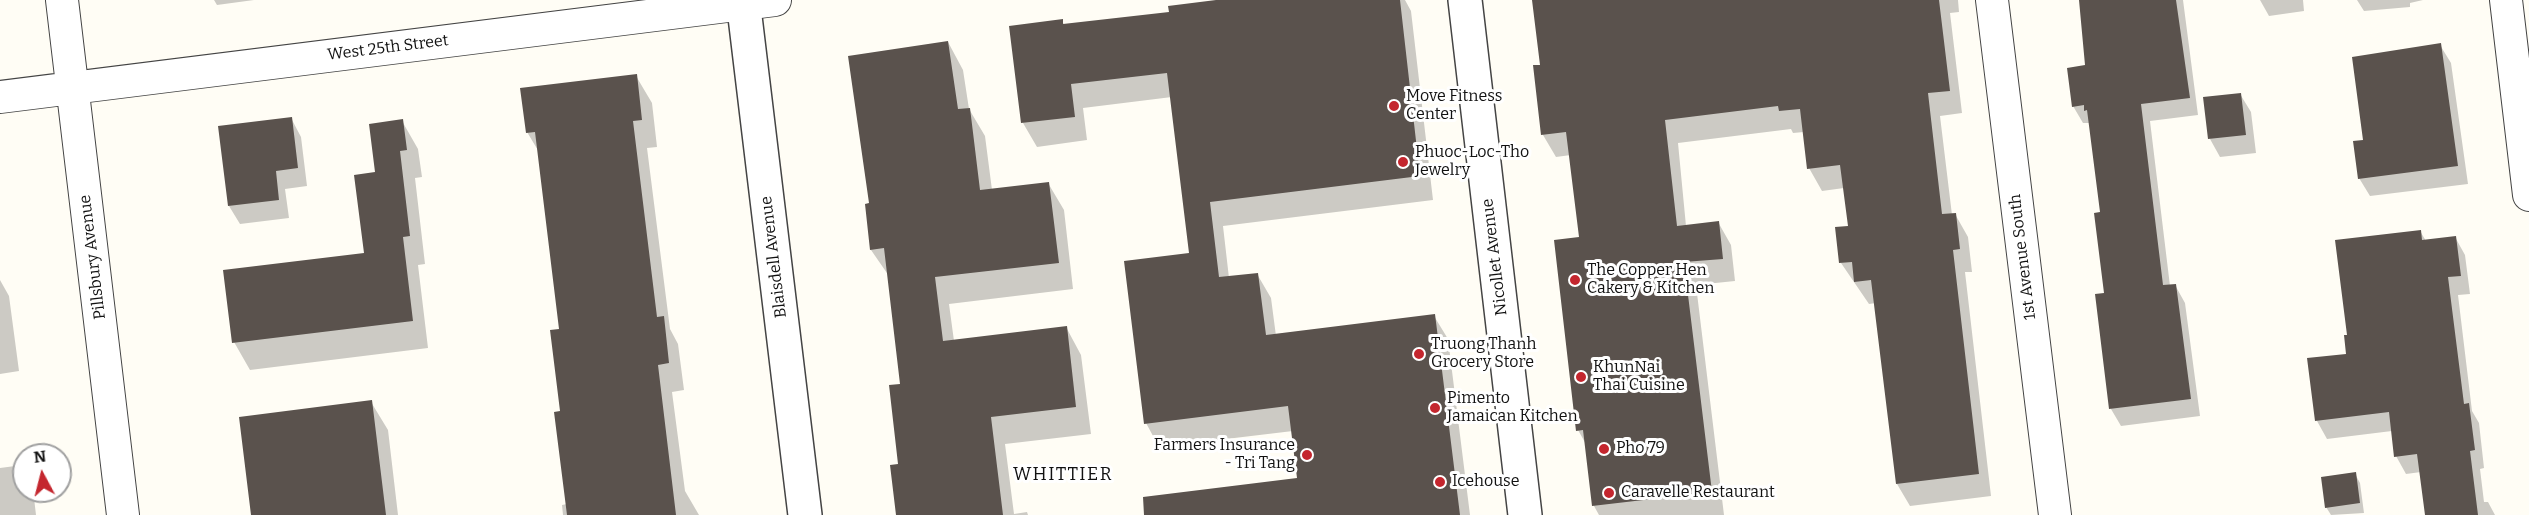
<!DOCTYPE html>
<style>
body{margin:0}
#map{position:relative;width:2529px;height:515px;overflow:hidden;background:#fffdf5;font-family:Bitter,serif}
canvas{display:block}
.north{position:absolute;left:12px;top:443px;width:60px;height:60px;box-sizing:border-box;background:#fff;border:2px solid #a0a0a0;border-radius:50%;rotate:353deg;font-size:16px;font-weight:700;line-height:24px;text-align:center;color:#111}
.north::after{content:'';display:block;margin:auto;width:21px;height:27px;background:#c4262e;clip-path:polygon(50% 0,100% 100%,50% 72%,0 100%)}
</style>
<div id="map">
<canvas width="2529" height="515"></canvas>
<div class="north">N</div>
</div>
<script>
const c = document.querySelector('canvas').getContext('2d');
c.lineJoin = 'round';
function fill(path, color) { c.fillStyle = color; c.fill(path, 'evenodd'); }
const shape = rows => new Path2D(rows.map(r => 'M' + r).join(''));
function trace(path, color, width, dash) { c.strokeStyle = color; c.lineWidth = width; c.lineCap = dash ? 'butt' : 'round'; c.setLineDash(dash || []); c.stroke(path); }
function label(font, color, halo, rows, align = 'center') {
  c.font = font + ' Bitter,serif'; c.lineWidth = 6; c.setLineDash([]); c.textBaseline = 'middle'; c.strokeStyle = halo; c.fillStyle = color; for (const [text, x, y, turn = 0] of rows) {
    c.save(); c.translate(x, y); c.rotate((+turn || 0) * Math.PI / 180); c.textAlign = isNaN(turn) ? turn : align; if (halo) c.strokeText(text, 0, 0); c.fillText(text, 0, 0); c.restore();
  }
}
const shadow = shape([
 [214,0,254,0,217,5],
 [1231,0,1405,0,1411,11,1433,200,1223,226,1229,278,1257,274,1271,298,1276,336,1434,316,1448,339,1470,515,1158,515,1299,480,1293,431,1159,447,1146,423,1191,254,1172,97,1083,108,1087,140,1037,147,1023,123,1062,21,1065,26,1170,13],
 [1533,0,1958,0,1959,12,1950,13,1962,113,1940,116,1952,215,1955,214,1968,237,1972,272,1965,272,1991,496,1910,506,1897,484,1876,303,1869,304,1841,263,1849,227,1844,188,1822,191,1809,168,1804,132,1793,133,1791,129,1678,143,1686,226,1718,222,1731,245,1735,281,1696,285,1724,515,1599,515,1594,506,1587,446,1578,430,1580,239,1571,155,1556,157,1543,135,1541,66],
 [2081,0,2183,0,2198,115,2150,121,2170,286,2175,285,2185,303,2200,416,2121,426,2111,409,2101,214,2090,123,2083,123,2073,106,2086,67],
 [2260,0,2303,0,2304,11,2269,16],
 [2357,0,2423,0,2410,3,2410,7,2364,11],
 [948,42,963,70,969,109,985,136,992,190,1048,183,1064,210,1073,289,949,304,954,341,1066,327,1081,355,1091,434,1005,444,1014,514,1027,512,1028,515,898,515,902,385,889,276,871,250,871,205],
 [2440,45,2451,63,2468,184,2370,196,2359,178],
 [636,76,652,103,657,147,647,148,670,329,678,344,684,390,672,392,685,491,699,515,563,515,562,505,567,504,560,330,539,152,527,132],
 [2240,94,2251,112,2256,153,2220,157,2210,139],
 [291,118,301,137,307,186,285,189,289,218,240,224,229,206],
 [402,121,418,149,422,177,415,178,425,264,418,265,428,348,250,370,234,342,365,254,376,173],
 [2420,231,2426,241,2455,237,2465,255,2470,294,2458,295,2472,411,2479,423,2484,468,2480,469,2484,502,2488,502,2495,515,2426,515,2421,472,2406,474,2396,456,2392,431,2327,439,2317,421,2348,355,2348,336],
 [0,280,9,296,19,371,0,374],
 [371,402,388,430,398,515,253,515],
 [15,466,24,481,24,491,30,491,34,498,36,515,0,515,0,468],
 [2355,474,2360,483,2364,513,2331,515,2326,507]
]);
const building = shape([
 [1216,0,1400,0,1420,176,1210,202,1219,277,1258,273,1266,335,1435,314,1460,515,1144,515,1143,497,1297,478,1288,406,1144,424,1124,261,1189,253,1167,73,1071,84,1075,117,1021,123,1009,26,1063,19,1063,24,1169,12,1168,6],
 [1532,0,1939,0,1950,91,1928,93,1942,214,1956,213,1960,249,1953,250,1979,474,1896,484,1871,280,1854,282,1852,262,1839,263,1835,227,1848,226,1840,165,1807,169,1800,109,1779,111,1778,106,1665,120,1677,226,1719,221,1723,259,1684,262,1712,492,1592,506,1583,430,1576,431,1554,240,1579,237,1566,132,1541,135,1533,65,1540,65],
 [2079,0,2176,0,2190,98,2141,104,2163,285,2176,284,2191,399,2109,409,2095,294,2104,293,2094,213,2100,212,2087,110,2084,111,2084,105,2072,107,2067,68,2085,65],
 [948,41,958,109,970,108,980,190,1049,182,1059,263,935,277,943,341,1067,326,1076,407,991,417,1003,515,896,515,890,465,898,464,889,385,900,384,884,248,870,250,865,204,869,203,848,56],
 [2441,43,2458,166,2358,179,2353,141,2363,140,2352,57],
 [637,74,642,120,633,121,657,317,664,316,669,363,658,365,676,515,567,515,554,412,560,411,550,330,559,329,535,132,526,133,520,88],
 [2241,93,2246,135,2208,139,2203,97],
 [292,117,298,168,276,171,279,200,228,206,218,126],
 [403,119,407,150,400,151,410,236,403,237,413,321,232,343,223,270,364,253,354,175,375,172,369,124],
 [2421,230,2422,240,2456,236,2461,276,2448,277,2464,404,2469,403,2475,450,2470,451,2478,515,2425,515,2417,454,2394,457,2389,412,2315,421,2307,358,2346,354,2344,335,2347,335,2335,240],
 [372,400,386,515,251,515,239,417],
 [2356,472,2360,503,2325,508,2321,477]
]);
const minor = shape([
 [62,0,123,515],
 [1992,0,2055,515],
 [2506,0,2529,195],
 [0,97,775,0]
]);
const tertiary = shape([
 [743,0,805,515],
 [1465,0,1525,515]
]);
const markers = [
 [1394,106,6,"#c4262e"],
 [1403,162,6,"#c4262e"],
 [1575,280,6,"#c4262e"],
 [1419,354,6,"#c4262e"],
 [1581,377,6,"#c4262e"],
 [1435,408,6,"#c4262e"],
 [1604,449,6,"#c4262e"],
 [1307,455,6,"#c4262e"],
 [1440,482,6,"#c4262e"],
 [1609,493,6,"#c4262e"]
];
const streetNames = [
 ["West 25th Street",388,48,-7],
 ["Pillsbury Avenue",93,257,-97],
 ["Blaisdell Avenue",774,257,-97],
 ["Nicollet Avenue",1495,257,-97],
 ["1st Avenue South",2023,257,-97]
];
const poiNames = [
 ["Move Fitness",1406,97],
 ["Center",1406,115],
 ["Phuoc-Loc-Tho",1415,153],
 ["Jewelry",1415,171],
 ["The Copper Hen",1587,271],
 ["Cakery & Kitchen",1587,289],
 ["Truong Thanh",1431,345],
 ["Grocery Store",1431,363],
 ["KhunNai",1593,368],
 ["Thai Cuisine",1593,386],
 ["Pimento",1447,399],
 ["Jamaican Kitchen",1447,417],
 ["Farmers Insurance",1295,446,"right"],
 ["- Tri Tang",1295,464,"right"],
 ["Pho 79",1616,449],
 ["Icehouse",1452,482],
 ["Caravelle Restaurant",1621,493]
];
const neighbourhoodNames = [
 ["WHITTIER",1063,475]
];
fill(shadow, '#0003');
fill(building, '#5a524d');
trace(minor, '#444', 34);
trace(tertiary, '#444', 36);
trace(minor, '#fff', 32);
trace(tertiary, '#fff', 33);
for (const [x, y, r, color] of markers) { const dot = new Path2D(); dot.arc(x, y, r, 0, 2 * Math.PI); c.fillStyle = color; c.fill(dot); trace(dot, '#fff', 2); }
label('16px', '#111', '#fff', streetNames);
label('16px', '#111', '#fff', poiNames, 'left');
c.letterSpacing = '1.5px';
label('18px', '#111', '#fff', neighbourhoodNames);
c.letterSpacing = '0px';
</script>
